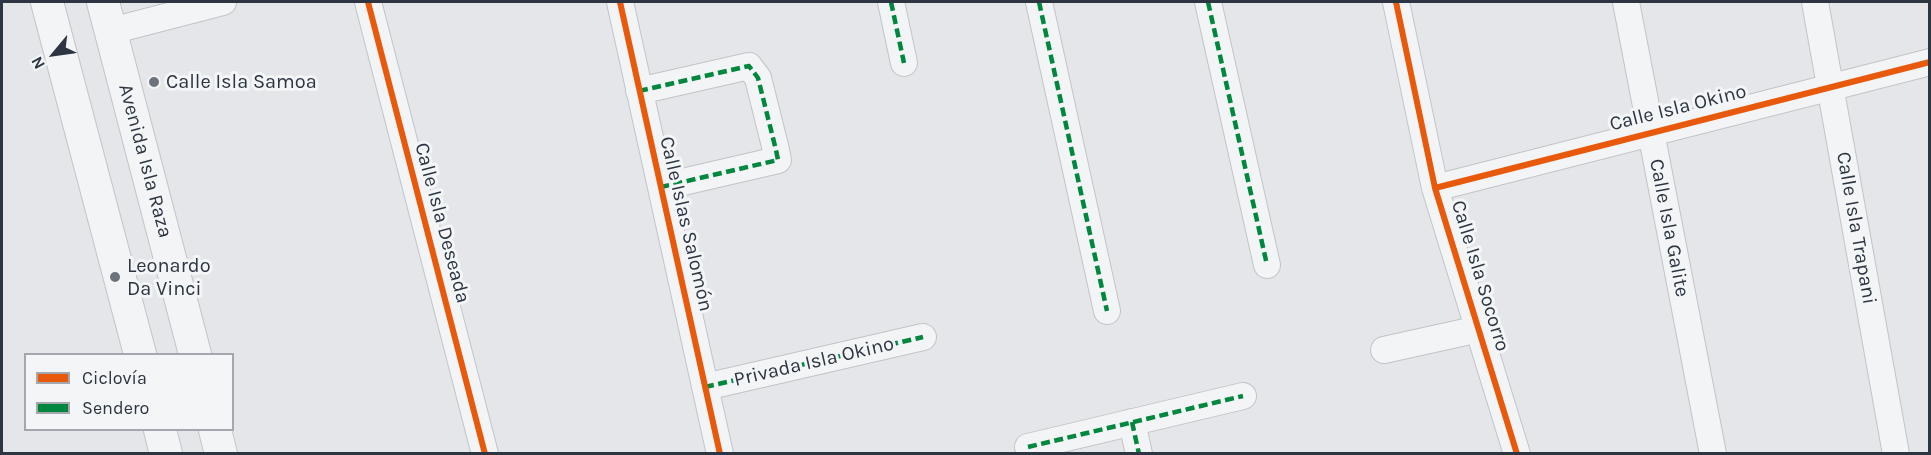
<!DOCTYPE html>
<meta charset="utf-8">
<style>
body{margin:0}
#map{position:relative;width:1931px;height:455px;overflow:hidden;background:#e4e6e9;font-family:Karla,sans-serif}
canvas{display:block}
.frame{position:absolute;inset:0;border:3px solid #2c3541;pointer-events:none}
.legend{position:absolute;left:24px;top:353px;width:210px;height:78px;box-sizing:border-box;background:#f3f5f7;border:2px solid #a3a8ae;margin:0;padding:8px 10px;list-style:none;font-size:18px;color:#2c3541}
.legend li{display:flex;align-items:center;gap:12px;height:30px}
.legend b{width:30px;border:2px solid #a3a8ae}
.north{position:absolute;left:24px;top:24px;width:60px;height:60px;-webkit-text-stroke:4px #f3f5f7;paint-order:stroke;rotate:241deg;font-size:16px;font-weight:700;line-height:24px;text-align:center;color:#2c3541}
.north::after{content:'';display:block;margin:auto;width:21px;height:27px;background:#2c3541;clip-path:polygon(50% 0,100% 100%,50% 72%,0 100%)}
</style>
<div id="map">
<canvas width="1931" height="455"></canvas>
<div class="frame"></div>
<ul class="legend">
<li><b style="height:8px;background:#e8590c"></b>Ciclovía</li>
<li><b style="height:8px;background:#00873e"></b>Sendero</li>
</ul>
<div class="north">N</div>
</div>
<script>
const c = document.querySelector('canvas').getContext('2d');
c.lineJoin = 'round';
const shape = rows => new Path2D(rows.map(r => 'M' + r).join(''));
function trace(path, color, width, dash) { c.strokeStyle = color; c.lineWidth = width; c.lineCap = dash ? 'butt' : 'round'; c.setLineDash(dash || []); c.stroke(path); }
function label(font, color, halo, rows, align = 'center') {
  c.font = font + ' Karla,sans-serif'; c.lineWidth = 6; c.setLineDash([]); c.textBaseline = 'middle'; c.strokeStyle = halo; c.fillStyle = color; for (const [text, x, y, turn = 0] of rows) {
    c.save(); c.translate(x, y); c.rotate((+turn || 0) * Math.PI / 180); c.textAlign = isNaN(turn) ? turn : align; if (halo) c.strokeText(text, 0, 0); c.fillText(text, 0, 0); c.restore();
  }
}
const minor = shape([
 [368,2,485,454],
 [620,2,720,454],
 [891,2,904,63],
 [1039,2,1107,311],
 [1208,2,1267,265],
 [1396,2,1435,188,1517,454],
 [1626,2,1713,454],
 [1815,2,1896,454],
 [111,31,223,2],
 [639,91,749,66,758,78,776,150,778,160,661,187],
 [1435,188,1930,62],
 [1384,350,1479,329],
 [705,387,923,337],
 [1132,422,1139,454],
 [1028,447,1243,396]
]);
const tertiary = shape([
 [47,2,140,354],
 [103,2,195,354],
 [160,430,166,454],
 [215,430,221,454]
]);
const quiet = shape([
 [891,2,904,63],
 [1039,2,1107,311],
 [1208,2,1267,265],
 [639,91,749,66,758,78,776,150,778,160,661,187],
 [705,387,923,337],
 [1132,422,1139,454],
 [1028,447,1243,396]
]);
const cycleway = shape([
 [368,2,485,454],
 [620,2,720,454],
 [1396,2,1435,188,1517,454],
 [1435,188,1930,62]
]);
const markers = [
 [154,82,6,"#6c737c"],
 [115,277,6,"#6c737c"]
];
const poiNames = [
 ["Calle Isla Samoa",166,82],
 ["Leonardo",127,266],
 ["Da Vinci",127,289]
];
const streetNames = [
 ["Calle Isla Okino",1678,108,-14],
 ["Avenida Isla Raza",145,161,75],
 ["Calle Isla Deseada",442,223,75],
 ["Calle Islas Salomón",686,224,77],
 ["Calle Isla Galite",1669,228,79],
 ["Calle Isla Trapani",1856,228,80],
 ["Calle Isla Socorro",1480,276,73],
 ["Privada Isla Okino",814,362,-13]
];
trace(minor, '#c2c4c7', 28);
trace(tertiary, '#c2c4c7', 34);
trace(minor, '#f3f4f6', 26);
trace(tertiary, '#f3f4f6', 32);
trace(quiet, '#00873e', 4.5, [9, 4.5]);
trace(cycleway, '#e8590c', 6);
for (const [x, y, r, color] of markers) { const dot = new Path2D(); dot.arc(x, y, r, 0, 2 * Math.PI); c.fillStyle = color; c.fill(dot); trace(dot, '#f3f5f7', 2); }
label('20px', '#2c3541', '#f3f5f7', poiNames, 'left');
label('20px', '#2c3541', '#f3f5f7', streetNames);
</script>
